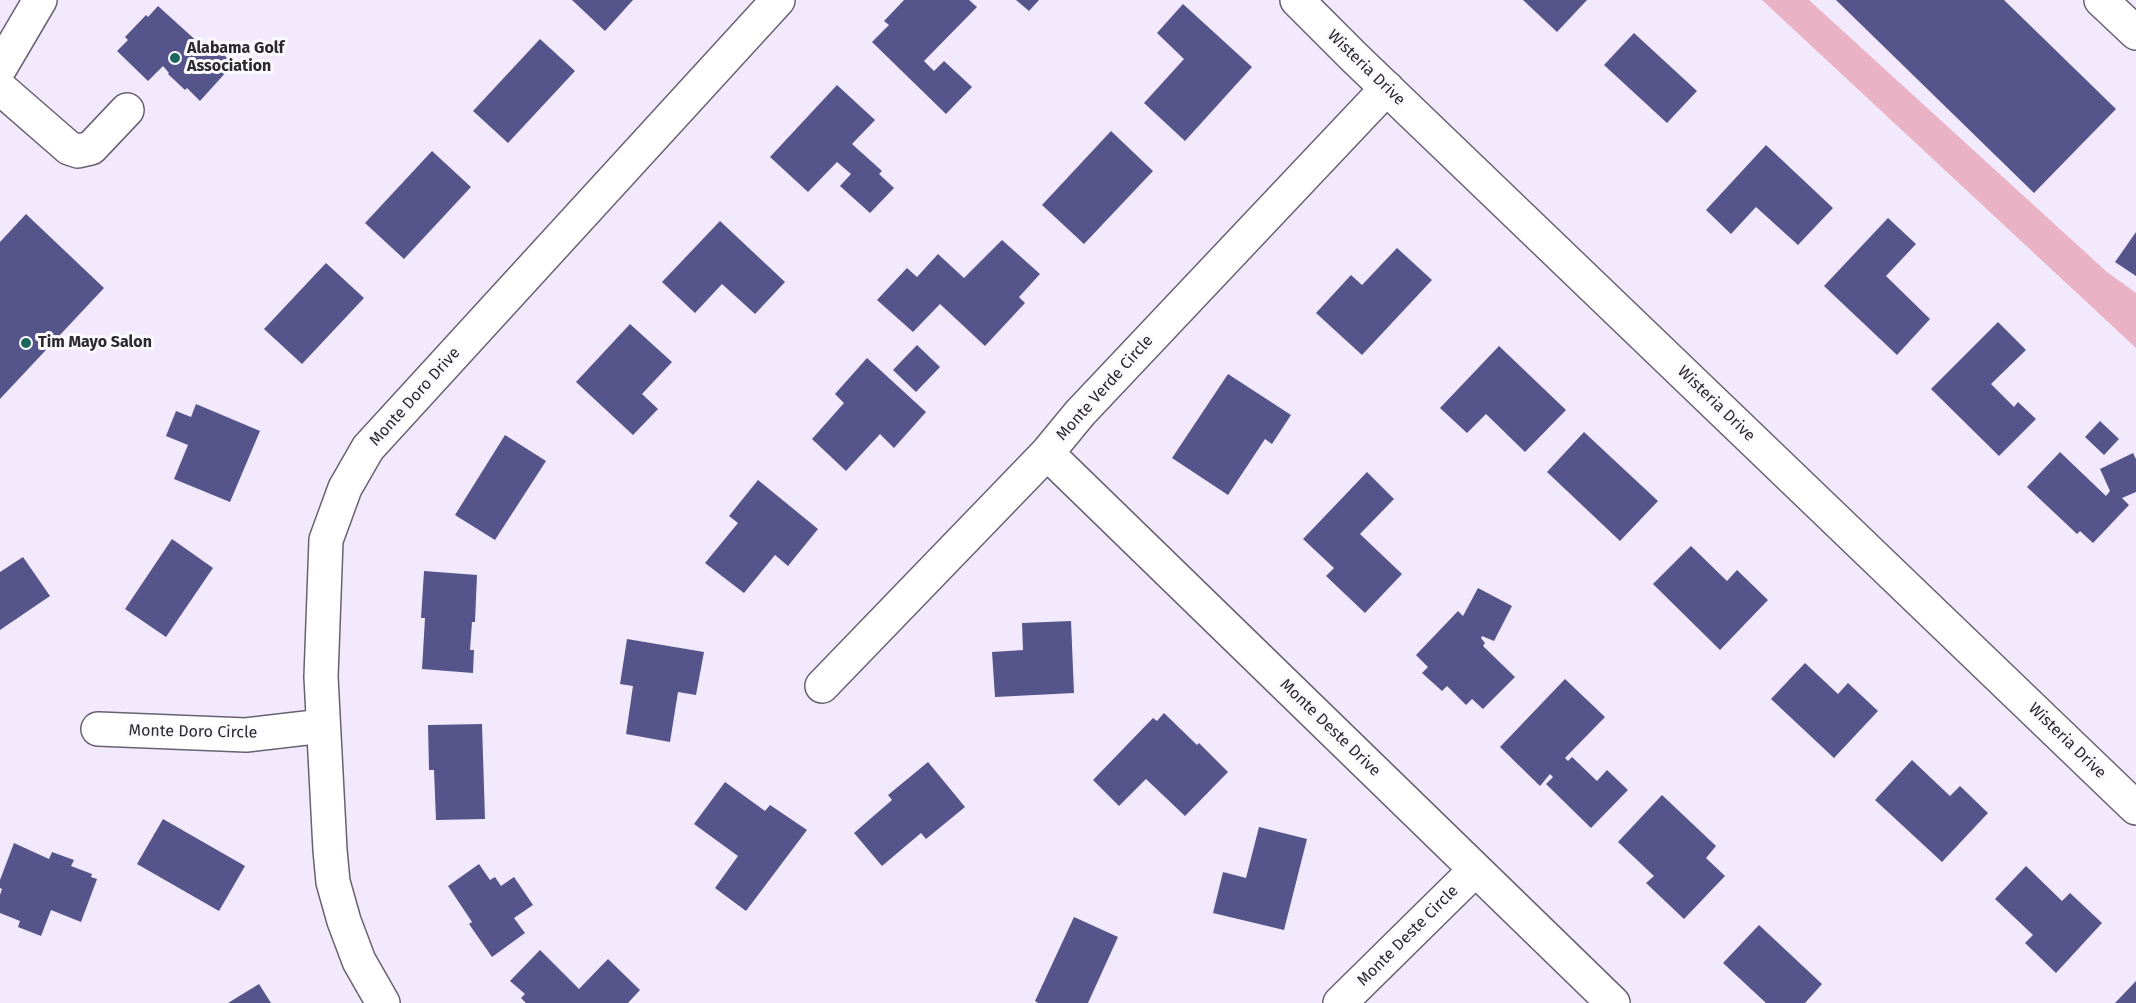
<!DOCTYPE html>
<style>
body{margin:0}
canvas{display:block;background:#f2eafc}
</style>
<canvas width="2136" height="1003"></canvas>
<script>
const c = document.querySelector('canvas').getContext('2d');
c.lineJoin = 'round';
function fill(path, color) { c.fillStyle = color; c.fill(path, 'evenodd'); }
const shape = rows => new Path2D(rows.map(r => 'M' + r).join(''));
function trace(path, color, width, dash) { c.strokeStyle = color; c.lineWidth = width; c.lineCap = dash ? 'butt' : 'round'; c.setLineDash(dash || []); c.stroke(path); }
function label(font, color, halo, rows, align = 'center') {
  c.font = font + ' "Fira Sans",sans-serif'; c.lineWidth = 6; c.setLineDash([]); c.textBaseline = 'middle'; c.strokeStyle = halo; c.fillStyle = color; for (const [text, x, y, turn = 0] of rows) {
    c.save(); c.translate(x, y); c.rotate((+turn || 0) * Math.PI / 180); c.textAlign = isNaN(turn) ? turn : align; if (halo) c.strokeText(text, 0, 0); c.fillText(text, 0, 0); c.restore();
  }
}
const green = shape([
 [1762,0,1809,0,2107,272,2136,293,2136,348]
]);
const building = shape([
 [572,0,633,0,605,31],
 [904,0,969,0,977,7,924,61,934,71,944,61,972,87,946,114,872,42,889,25,884,21],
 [1016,0,1039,0,1029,11],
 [1523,0,1587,0,1557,32],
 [1836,0,2004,0,2116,109,2034,193],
 [1183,4,1252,67,1185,141,1144,103,1184,59,1157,33],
 [158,6,211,54,217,48,231,62,225,68,228,70,200,101,187,88,185,90,168,74,169,73,163,66,148,81,117,51,128,40,125,37,146,15,148,17],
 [1634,33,1697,91,1667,123,1604,65],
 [540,39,575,71,508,143,473,111],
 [837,85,875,120,852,144,882,171,879,174,894,188,870,213,840,186,851,174,837,162,808,192,770,157],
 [1111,131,1153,171,1084,244,1042,205],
 [1766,145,1833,208,1798,245,1756,207,1731,234,1706,210],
 [432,151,471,187,404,259,365,223],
 [26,214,104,288,0,399,0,242],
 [1888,218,1916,244,1886,276,1930,319,1897,355,1824,286],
 [720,221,785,282,755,314,722,284,695,313,662,282],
 [2136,232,2136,276,2115,262],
 [1002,240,1040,274,1019,297,1025,303,985,346,940,304,913,332,877,300,907,268,917,277,938,254,964,278],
 [1397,248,1432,280,1362,355,1316,313,1351,275,1362,285],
 [326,263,364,298,302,364,264,329],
 [1998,322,2026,350,1991,384,2014,407,2018,402,2036,419,1999,456,1931,389],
 [630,324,672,362,642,394,658,409,633,435,576,382],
 [917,345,940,367,916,392,893,370],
 [1499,346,1566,410,1525,452,1486,414,1467,433,1440,408],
 [867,358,926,412,894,448,880,434,846,471,812,439,844,403,835,394],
 [1228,374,1291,415,1272,444,1265,439,1228,495,1172,458],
 [196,404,260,431,230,502,174,479,188,445,166,436,176,411,191,417],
 [2100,421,2119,439,2104,455,2085,437],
 [1584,432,1658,501,1620,541,1547,472],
 [505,435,546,461,495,540,455,515],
 [2060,452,2106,496,2110,491,2100,469,2133,453,2136,459,2136,492,2122,498,2129,505,2093,543,2080,531,2077,534,2027,487],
 [1367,472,1394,499,1360,534,1402,574,1365,613,1326,576,1334,568,1303,539],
 [758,480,818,529,788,566,775,555,744,593,705,563,738,523,729,516],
 [172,539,213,568,166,637,125,609],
 [1691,546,1727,581,1737,570,1768,600,1720,650,1653,584],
 [23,557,50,596,0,630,0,572],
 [424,571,477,575,475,622,472,622,470,650,474,650,473,673,422,669,425,618,421,618],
 [1478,588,1512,606,1494,641,1482,636,1481,638,1485,643,1483,646,1515,677,1483,709,1472,699,1466,705,1447,686,1442,691,1422,673,1428,667,1416,655,1458,611,1463,616],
 [1071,621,1074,693,995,697,992,652,1023,650,1022,623],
 [627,639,704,652,696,695,678,692,670,742,626,734,633,686,620,684],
 [1805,663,1838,694,1848,683,1878,711,1834,758,1771,699],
 [1565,679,1605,717,1565,758,1568,761,1572,757,1597,781,1607,770,1628,790,1591,828,1546,784,1553,777,1550,774,1540,786,1500,747],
 [1164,713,1197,745,1199,743,1228,772,1185,816,1146,779,1119,806,1093,780,1153,718,1157,721],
 [482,724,485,819,436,820,434,770,429,770,428,725],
 [1912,760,1950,796,1960,786,1988,813,1942,862,1875,800],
 [928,762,965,807,926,839,921,833,882,866,854,833,892,800,888,795],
 [725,782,765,811,770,805,807,830,746,911,715,888,738,856,694,824],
 [1662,795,1716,846,1706,858,1725,876,1684,919,1646,883,1654,876,1618,842],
 [163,819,245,866,219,911,137,864],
 [1259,827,1307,839,1284,930,1213,913,1223,872,1246,878],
 [14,843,49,859,52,852,74,860,71,866,92,874,91,877,97,879,81,922,51,910,41,936,18,927,20,921,0,913,0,895,2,889,0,888,0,880],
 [479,864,490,880,495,877,501,886,514,877,533,905,514,918,525,933,492,957,469,924,472,922,448,886],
 [2026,866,2062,901,2070,893,2102,923,2056,973,2025,943,2033,935,1995,899],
 [1074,917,1118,937,1088,1003,1038,1003,1035,1001],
 [1759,925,1822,984,1805,1003,1766,1003,1723,963],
 [540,950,579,989,608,959,640,990,628,1003,526,1003,521,998,525,994,510,981],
 [2136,981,2136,1003,2115,1003],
 [259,984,271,1003,228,1003]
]);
const minor = shape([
 [1297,0,1355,58,2136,808],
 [2101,0,2136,33],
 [0,68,40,0],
 [0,88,69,148,78,151,91,148,127,110],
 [1047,453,1613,1003],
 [822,686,1047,453,1080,413,1387,88],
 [98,729,246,735,323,726],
 [383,1003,359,961,344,921,333,882,330,850,321,677,326,540,345,488,368,448,778,0],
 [1340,1003,1475,870]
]);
const markers = [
 [175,58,6,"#1a655e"],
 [26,343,6,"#1a655e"]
];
const poiNames = [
 ["Alabama Golf",187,49],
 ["Association",187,67],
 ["Tim Mayo Salon",38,343]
];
const streetNames = [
 ["Wisteria Drive",1366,68,44],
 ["Monte Verde Circle",1105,388,-48],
 ["Monte Doro Drive",415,397,-48],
 ["Wisteria Drive",1716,404,44],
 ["Monte Deste Drive",1330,728,44],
 ["Monte Doro Circle",193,732,1],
 ["Wisteria Drive",2067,741,44],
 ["Monte Deste Circle",1408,936,-45]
];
fill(green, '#e9b2c5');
fill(building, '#55558b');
trace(minor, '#696171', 36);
trace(minor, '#fff', 33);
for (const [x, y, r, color] of markers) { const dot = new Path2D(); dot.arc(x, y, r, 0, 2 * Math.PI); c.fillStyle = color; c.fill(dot); trace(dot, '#fcfafe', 2); }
label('bold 16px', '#2b282e', '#fcfafe', poiNames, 'left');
label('16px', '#2b282e', '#fcfafe', streetNames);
</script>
